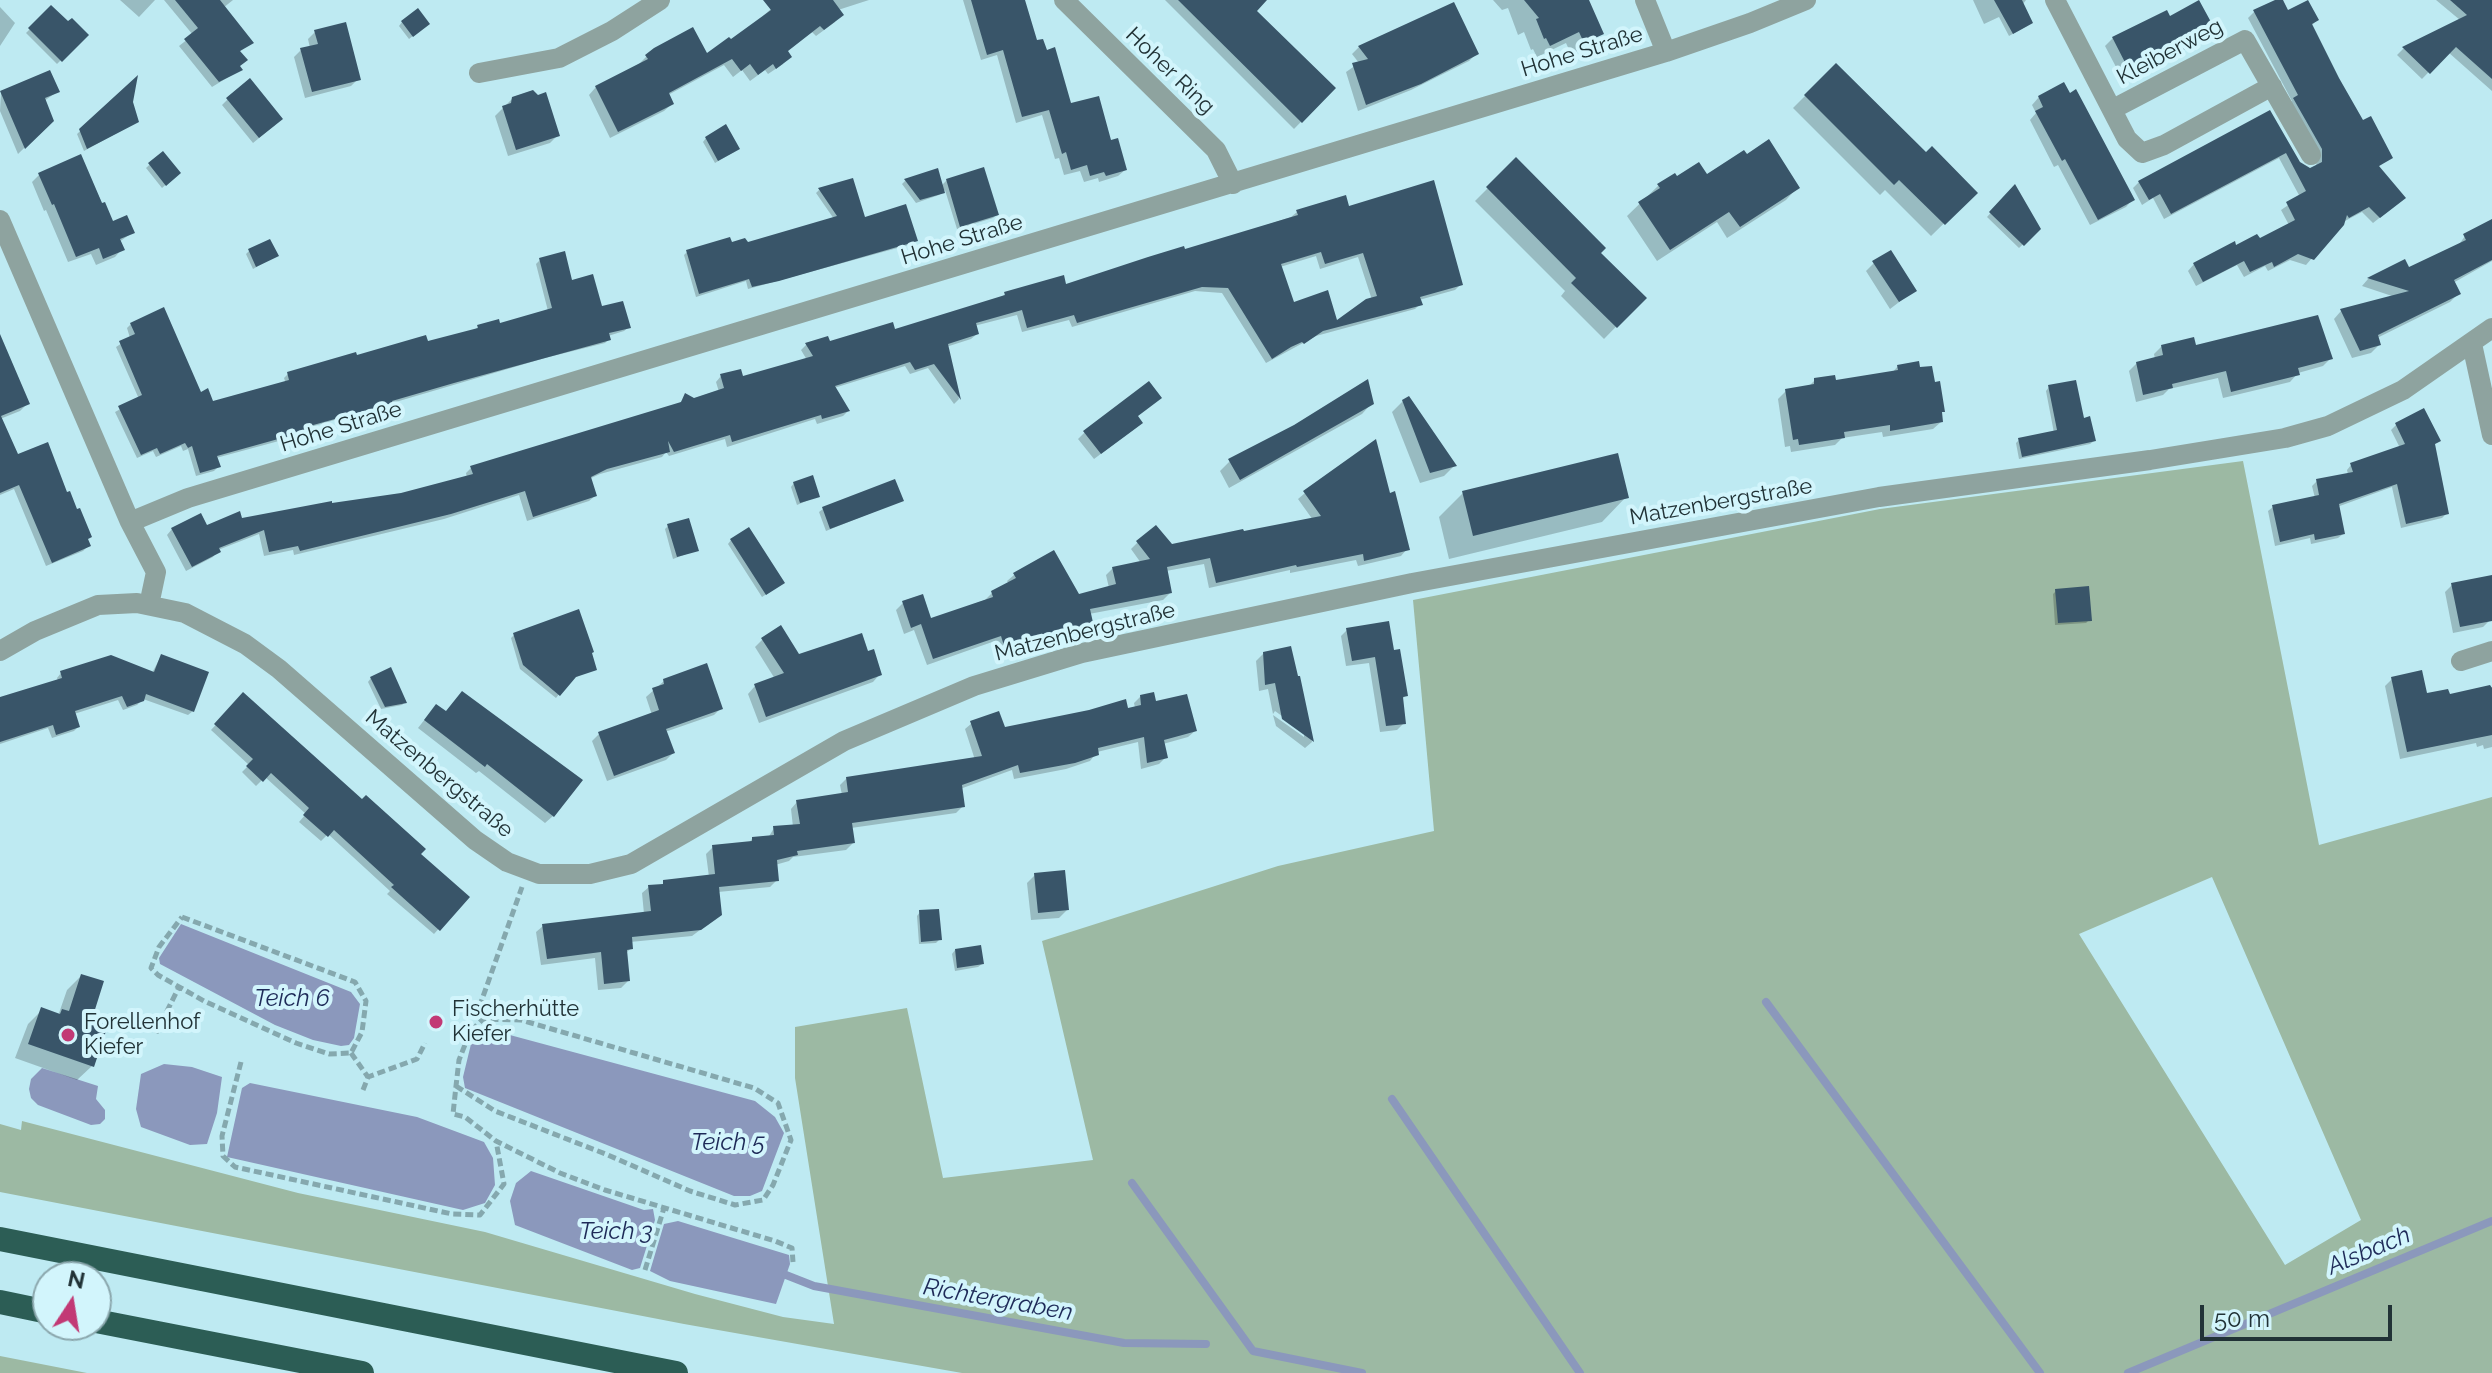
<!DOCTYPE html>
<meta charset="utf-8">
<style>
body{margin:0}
#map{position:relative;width:2492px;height:1373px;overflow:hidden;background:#beeaf2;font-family:Raleway,sans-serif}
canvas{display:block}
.north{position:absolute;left:32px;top:1261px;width:80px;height:80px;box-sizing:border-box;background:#d2f5fc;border:2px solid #8ba7ad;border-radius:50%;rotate:12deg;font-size:22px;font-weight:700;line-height:32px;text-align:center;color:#213236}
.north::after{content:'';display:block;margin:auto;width:28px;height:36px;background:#c23975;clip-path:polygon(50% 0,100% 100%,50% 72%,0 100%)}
.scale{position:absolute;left:2200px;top:1305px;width:192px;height:36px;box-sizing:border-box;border:4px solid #213236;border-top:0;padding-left:10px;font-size:24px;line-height:28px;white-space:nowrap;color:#213236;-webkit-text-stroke:6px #d2f5fc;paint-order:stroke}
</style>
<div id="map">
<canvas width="2492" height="1373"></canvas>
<div class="north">N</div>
<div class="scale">50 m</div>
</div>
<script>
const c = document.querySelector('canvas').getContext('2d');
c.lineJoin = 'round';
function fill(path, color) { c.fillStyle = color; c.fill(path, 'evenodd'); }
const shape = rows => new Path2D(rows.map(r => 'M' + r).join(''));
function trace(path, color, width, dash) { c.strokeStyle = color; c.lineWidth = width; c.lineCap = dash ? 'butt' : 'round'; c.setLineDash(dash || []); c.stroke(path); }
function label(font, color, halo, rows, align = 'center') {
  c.font = font + ' Raleway,sans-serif'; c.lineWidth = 8; c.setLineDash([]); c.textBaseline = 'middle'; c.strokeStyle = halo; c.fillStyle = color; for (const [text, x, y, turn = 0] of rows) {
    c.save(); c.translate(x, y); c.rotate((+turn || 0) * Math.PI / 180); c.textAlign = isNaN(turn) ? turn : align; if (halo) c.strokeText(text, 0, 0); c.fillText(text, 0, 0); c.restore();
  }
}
const green = shape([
 [2243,461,2319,845,2492,797,2492,1373,962,1373,684,1324,0,1192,0,1124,21,1130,22,1121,298,1193,485,1232,695,1294,783,1317,834,1324,795,1078,795,1027,907,1008,943,1178,1093,1160,1042,941,1278,866,1434,831,1413,600,1880,509],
 [2212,877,2361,1220,2285,1265,2079,934],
 [0,1356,87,1373,0,1373]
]);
const water = shape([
 [181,924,351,992,360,1004,354,1038,349,1045,341,1046,313,1040,275,1025,160,964,159,958],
 [481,1031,495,1031,755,1101,775,1117,784,1133,762,1191,750,1196,734,1196,465,1088,463,1077,471,1044],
 [164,1064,192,1067,222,1077,217,1113,207,1144,190,1145,141,1127,136,1109,141,1074],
 [42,1068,98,1086,96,1099,105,1110,105,1119,100,1124,91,1125,38,1105,31,1098,29,1089,31,1079],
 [250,1083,417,1117,484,1142,493,1158,495,1185,485,1203,463,1210,227,1157,242,1088],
 [531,1171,644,1210,653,1209,655,1220,640,1268,632,1270,515,1225,510,1201,516,1183],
 [678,1221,789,1255,790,1264,776,1304,670,1281,650,1271,664,1224]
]);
const shadow = shape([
 [120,0,155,0,139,17],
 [164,0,233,0,223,8,251,43,239,52,240,70,212,87,179,46,193,35],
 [781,0,869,0,838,10,835,22,816,36,812,32,786,52,783,64,768,74,765,70,750,81,742,70,733,77,724,65,668,95,672,104,664,111,610,138,589,95,596,87,639,64,647,56,707,56,731,42,764,17,763,16],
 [963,0,1023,0,1036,43,1070,106,1110,142,1125,170,1118,176,1099,182,1098,178,1084,182,1080,171,1064,175,1059,158,1055,159,1042,115,1016,123,997,55,981,60],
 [1165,0,1248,0,1254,11,1334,88,1294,129],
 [1493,0,1586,0,1601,33,1589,46,1571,54,1566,43,1537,57,1533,49,1531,50,1524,32,1518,35,1508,8,1502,10],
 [1973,0,2026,0,2023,4,2027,26,2009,36,1999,17,1984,24],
 [2280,0,2287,12,2317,20,2311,26,2362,123,2390,158,2378,167,2397,204,2373,223,2362,212,2343,222,2306,265,2290,260,2268,271,2265,266,2244,277,2237,265,2196,286,2188,271,2194,264,2236,247,2259,241,2289,225,2281,210,2300,197,2279,158,2164,219,2153,198,2142,205,2133,188,2139,182,2269,112,2299,164,2310,170,2316,167,2317,155,2288,105,2292,101,2248,18,2254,12],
 [2436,0,2492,0,2492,91,2448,52,2422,79,2397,55,2403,49,2460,20],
 [1453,5,1476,54,1469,61,1411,90,1358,111,1346,72,1359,63,1352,54,1359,47],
 [0,7,15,23,0,46],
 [51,8,68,24,86,35,57,64,26,33],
 [2169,19,2209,22,2201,29,2181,40,2185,48,2177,55,2125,84,2105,46,2113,38],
 [402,22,424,27,409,39,399,26],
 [315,32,358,79,351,86,305,98,294,57,301,50,310,48,308,39],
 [1836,65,1926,155,1975,193,1931,236,1885,190,1880,195,1793,108],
 [135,80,131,102,137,122,84,151,77,134],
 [1,92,57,92,44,101,52,121,18,154,0,111],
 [2039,97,2133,199,2126,207,2090,225,2058,165,2054,167,2030,120,2036,113,2032,105],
 [513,98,558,135,550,143,508,156,495,116],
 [228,99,275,125,253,143,222,105],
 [706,138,734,152,715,163,703,142],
 [162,153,179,173,162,188,146,168],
 [80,157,112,224,132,233,119,242,122,249,115,257,96,265,91,254,68,262,46,210,44,211,32,182,39,175],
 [1516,160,1598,253,1644,298,1604,339,1561,296,1565,291,1475,201],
 [1676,179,1798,187,1786,200,1727,238,1717,222,1657,261,1627,216,1658,186],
 [947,180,996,215,993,218,957,229,945,190,939,195,916,203,902,184,905,181,941,186],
 [2014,187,2039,229,2019,248,1987,217],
 [819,190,864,220,915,241,912,244,748,289,746,281,696,297,684,255,687,252,730,244,747,244,834,219,816,193],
 [1348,209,1461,284,1455,290,1419,300,1420,304,1415,309,1316,336,1266,363,1222,293,1195,291,1072,327,1069,320,1022,332,1017,315,974,326,977,334,971,339,946,347,959,399,954,404,928,368,910,374,905,366,834,388,848,411,843,416,817,424,815,419,727,447,725,439,669,456,666,452,662,457,600,474,589,479,595,496,589,501,527,521,519,495,444,519,294,555,293,550,264,556,259,534,218,550,213,557,186,571,167,535,172,529,206,528,401,495,467,478,466,473,471,468,679,404,686,396,693,400,719,392,716,382,721,376,742,379,807,360,801,350,806,345,827,338,829,344,894,331,1000,299,1005,294,1064,286,1183,252,1291,217,1297,212],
 [1316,256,1320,269,1358,257,1372,300,1336,323,1292,304,1280,267],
 [2492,221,2492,261,2453,283,2458,294,2450,302,2377,338,2379,345,2371,353,2352,358,2334,319,2341,311,2395,297,2362,286,2368,279,2404,262,2408,270,2458,246,2465,236],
 [249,251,276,256,253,269,246,254],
 [540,260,600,309,629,327,624,331,608,336,609,339,605,343,545,358,304,429,301,435,216,458,218,467,214,471,196,476,188,449,183,451,181,446,156,457,153,451,137,458,115,412,139,399,116,347,130,338,127,328,131,324,212,404,286,384,284,378,288,374,427,344,473,331,478,327,499,325,548,311,536,264],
 [1874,263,1915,290,1890,309,1866,271],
 [2162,346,2194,347,2331,358,2323,366,2298,373,2290,382,2223,398,2218,378,2169,389,2163,395,2136,402,2129,371,2137,363,2155,359,2154,354],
 [0,361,27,404,20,411,0,419],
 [1898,366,1940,414,1941,422,1933,429,1883,437,1882,432,1842,438,1835,445,1791,452,1790,446,1785,447,1778,399,1786,391,1808,387,1815,380,1834,382,1891,374],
 [2049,387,2082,420,2094,441,2090,444,2019,459,2016,443,2019,440,2054,433,2046,391],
 [1403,401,1455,465,1444,476,1420,483,1392,412],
 [1372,403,1362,414,1229,488,1220,471,1230,461],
 [1136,417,1134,429,1094,459,1078,439,1085,432],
 [2396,425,2439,440,2433,446,2447,513,2442,518,2401,528,2392,487,2337,507,2343,534,2338,538,2311,544,2310,538,2275,546,2268,511,2273,507,2315,498,2312,486,2317,481,2348,475,2347,470,2351,465,2400,448,2391,430],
 [0,432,86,540,88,546,83,551,46,566,14,489,0,495],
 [794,483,818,496,797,505,791,487],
 [1305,493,1388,495,1407,549,1401,556,1358,566,1356,560,1290,573,1290,570,1209,588,1204,564,1166,571,1170,593,1163,600,1089,614,1092,626,1085,633,998,655,995,641,927,665,914,630,904,634,896,610,903,603,930,620,985,600,992,593,1009,584,1007,581,1014,575,1078,597,1109,588,1106,575,1113,568,1141,563,1131,549,1138,542,1171,547,1313,520,1298,499],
 [1463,493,1626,497,1602,522,1449,559,1439,517],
 [901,501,826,531,819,512,823,509],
 [668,526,697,550,673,559,665,529],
 [731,540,779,586,762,597,728,544],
 [2492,577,2490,620,2483,627,2453,633,2445,592,2452,585],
 [2056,591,2089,620,2086,623,2055,625,2053,594],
 [1347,630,1392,653,1406,695,1401,700,1404,723,1397,730,1380,732,1369,663,1346,666,1341,636],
 [514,635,590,654,595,669,571,679,556,698,520,669,511,638],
 [763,639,798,657,880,674,873,682,759,723,748,694,755,686,775,679,755,647],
 [1264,653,1296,679,1299,678,1312,742,1305,748,1276,726,1273,715,1304,737,1304,732,1275,711,1273,714,1268,689,1259,691,1256,661],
 [161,656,193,711,188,715,143,699,137,705,123,710,118,700,74,714,78,727,74,731,52,738,48,728,0,744,0,699,58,681,57,678,61,673,152,673],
 [371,678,405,702,402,705,381,709,368,682],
 [2392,679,2425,696,2448,696,2492,687,2492,747,2484,749,2483,745,2477,747,2476,743,2400,759,2385,686],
 [664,681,721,708,714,715,665,732,673,753,666,760,607,781,592,741,599,734,652,715,646,697],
 [243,695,467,897,434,934,387,894,390,891,328,834,321,841,299,822,306,814,265,777,256,786,242,772,249,765,211,730],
 [1141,696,1195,731,1188,737,1163,744,1166,757,1159,764,1141,769,1138,742,1097,752,1090,761,1066,769,1014,779,1012,770,960,789,963,806,956,813,851,828,853,843,846,850,793,857,789,861,775,865,777,880,770,887,718,892,720,915,692,936,630,942,631,948,625,954,628,981,621,988,598,990,595,958,541,965,536,932,543,926,644,914,642,893,649,887,709,877,706,854,713,847,748,844,752,839,768,838,774,828,793,827,791,809,797,802,842,795,840,785,847,778,975,760,965,729,972,723,1004,729,1127,711,1135,708,1134,703],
 [429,714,553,816,545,823,479,771,476,773,418,728],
 [1035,875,1067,910,1059,918,1031,920,1027,883],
 [920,912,940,939,936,943,919,944,917,916],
 [955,950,982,964,978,967,955,971,952,954],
 [81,976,89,1021,92,1066,77,1080,15,1058,28,1024,42,1010,58,1016,67,990]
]);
const stream = shape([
 [1766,1002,2040,1373],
 [1392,1099,1580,1373],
 [1132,1183,1253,1351,1362,1373],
 [786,1275,814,1286,1124,1343,1206,1344],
 [2128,1373,2492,1221]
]);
const building = shape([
 [175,0,220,0,254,43,240,51,248,60,240,66,243,70,219,82,184,39,198,28],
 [763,0,833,0,844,15,824,30,820,26,788,51,792,57,776,69,773,64,758,75,750,64,741,71,732,59,669,93,674,104,618,132,595,86,648,59,645,55,654,48,693,27,707,53,729,37,731,39,771,10],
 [971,0,1025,0,1037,40,1043,39,1047,50,1055,47,1071,103,1099,96,1111,140,1118,138,1127,170,1106,176,1104,172,1090,176,1087,165,1071,170,1066,152,1062,154,1049,110,1022,117,1003,50,987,55],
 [1178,0,1267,0,1257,11,1336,88,1302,123],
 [1524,0,1589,0,1604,34,1584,43,1579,32,1550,46,1546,38,1544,39,1536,19,1539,18],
 [1994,0,2022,0,2033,23,2013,34],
 [2199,0,2211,22,2182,38,2187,48,2133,78,2112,37,2167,10,2170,16],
 [2275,0,2283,0,2288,10,2308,0,2319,20,2312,24,2339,78,2363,120,2371,116,2393,158,2379,166,2406,198,2380,218,2369,207,2349,218,2347,215,2344,225,2314,260,2298,254,2274,267,2272,262,2250,272,2244,261,2203,282,2193,263,2235,241,2236,245,2257,234,2260,238,2295,220,2286,202,2306,191,2286,153,2171,214,2160,194,2149,200,2138,181,2270,110,2300,162,2310,168,2322,162,2322,149,2293,98,2298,95,2253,10],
 [2450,0,2492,0,2492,79,2456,47,2430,74,2402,47,2467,15],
 [1454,2,1479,54,1421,84,1366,105,1352,63,1368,59,1358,46],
 [51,5,68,21,72,18,89,35,62,62,28,28],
 [418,8,430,24,413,37,401,21],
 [346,22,361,80,312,92,300,48,318,44,314,30],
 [1836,63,1926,152,1932,146,1978,193,1945,225,1899,180,1894,185,1804,95],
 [50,70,60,92,45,98,54,121,25,149,0,91],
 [138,75,133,102,139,122,87,149,79,129],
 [250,78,283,119,259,138,226,98],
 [2064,82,2070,93,2076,89,2135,200,2098,220,2065,159,2062,161,2035,111,2043,107,2038,96],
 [533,90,538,95,546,92,560,136,516,150,502,106,511,103,512,97],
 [726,124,740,149,718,161,705,137],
 [1769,139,1800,188,1740,227,1729,212,1670,250,1638,202,1660,188,1657,184,1675,173,1677,176,1699,162,1707,174,1744,150,1747,154],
 [163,151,181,173,166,186,148,163],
 [81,154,102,203,105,202,113,221,127,215,135,233,120,239,125,250,103,259,99,248,76,257,54,204,52,205,38,173],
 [1516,157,1606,248,1601,253,1647,298,1617,328,1571,283,1576,278,1486,187],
 [984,167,999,215,960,227,946,179],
 [938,168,945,193,920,200,904,179],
 [853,178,865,217,906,204,918,241,779,281,752,287,749,279,699,294,686,250,730,237,732,242,745,238,748,242,837,216,818,188],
 [1434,180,1463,285,1420,297,1423,305,1323,331,1304,344,1302,342,1291,347,1272,359,1228,288,1202,287,1077,323,1074,315,1027,328,1022,310,976,323,979,334,948,344,961,400,934,364,915,370,910,362,835,386,850,411,822,419,821,415,732,442,730,435,674,452,668,441,670,452,607,469,591,477,597,496,533,517,525,491,451,514,300,551,298,546,269,552,264,530,219,548,221,552,192,567,171,528,201,513,207,525,240,511,242,518,332,501,332,503,401,493,473,474,470,466,681,402,685,393,694,398,724,388,720,374,741,369,743,376,813,356,805,343,828,336,830,341,893,322,895,329,1005,295,1004,292,1064,275,1066,284,1148,257,1184,246,1185,249,1298,215,1296,210,1346,195,1349,206],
 [1321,252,1325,264,1363,253,1377,296,1366,299,1337,320,1328,290,1294,302,1281,264],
 [2015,184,2041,229,2024,246,1989,212],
 [2492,219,2492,260,2454,280,2461,294,2378,335,2381,345,2360,351,2340,309,2409,291,2367,278,2405,259,2409,267,2466,240,2463,234],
 [270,239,279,256,256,267,248,249],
 [1891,250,1917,291,1899,302,1872,261],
 [565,251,572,280,593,274,602,306,623,301,631,328,609,333,611,340,454,383,392,401,393,403,306,427,307,431,217,456,221,467,200,473,192,446,188,448,185,443,160,454,157,448,141,455,118,406,142,395,119,341,135,334,130,323,164,307,201,392,208,388,213,401,289,380,287,372,356,352,357,355,426,335,428,341,478,328,477,325,499,319,500,323,552,308,539,258],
 [2318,315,2333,359,2298,368,2300,375,2231,392,2226,371,2172,384,2173,388,2143,395,2136,362,2163,355,2161,345,2194,337,2196,345],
 [0,334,30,404,1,416,18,454,48,442,67,492,70,491,77,509,80,508,92,537,88,539,91,546,52,563,19,485,0,493],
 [1919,361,1920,367,1932,366,1935,382,1940,381,1945,412,1942,412,1943,422,1890,431,1890,425,1844,432,1845,438,1799,445,1798,439,1793,440,1785,389,1814,384,1814,378,1835,375,1836,380,1898,370,1897,365],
 [1368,379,1374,404,1240,480,1228,459,1294,425],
 [2076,380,2084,418,2090,416,2096,441,2022,457,2018,438,2057,430,2048,385],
 [1149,381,1162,398,1138,416,1143,423,1101,454,1083,431],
 [1409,396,1457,466,1430,473,1402,400],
 [2424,408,2441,441,2435,444,2449,514,2406,524,2397,484,2339,504,2345,534,2315,540,2314,534,2280,542,2272,505,2319,495,2316,479,2353,472,2350,463,2405,444,2395,423],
 [1376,439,1390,493,1395,491,1410,550,1364,561,1363,554,1297,567,1296,565,1216,583,1210,558,1167,567,1172,593,1090,609,1094,627,1005,649,1001,636,933,659,921,624,911,628,902,601,923,594,931,618,993,597,991,591,1016,578,1013,573,1054,550,1079,594,1116,584,1112,567,1150,559,1136,541,1156,525,1172,544,1243,529,1244,531,1321,516,1303,491],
 [1618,453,1629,498,1473,536,1462,491],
 [813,475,820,497,800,503,793,482],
 [895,479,904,501,830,529,822,507],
 [689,518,699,551,677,557,667,524],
 [749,527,785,583,766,595,730,539],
 [2492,575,2492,621,2460,627,2451,583],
 [2089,586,2092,621,2058,623,2055,589],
 [579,609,594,652,592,653,597,670,576,677,560,696,523,665,513,633],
 [1389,621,1394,650,1400,649,1408,696,1403,697,1406,724,1386,726,1375,657,1352,661,1346,628],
 [781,625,799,654,862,633,868,651,874,649,882,675,766,717,754,684,784,673,761,638],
 [1291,646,1298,676,1300,676,1314,742,1282,719,1275,683,1265,685,1263,652],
 [161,654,209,672,194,712,146,694,144,701,127,707,122,696,75,711,80,727,56,735,53,725,0,742,0,697,62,678,60,671,111,655,154,672],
 [707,663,723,709,666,729,675,753,614,776,598,732,659,710,652,688,664,684,663,679],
 [391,667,407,703,385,707,370,677],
 [2422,670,2427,693,2448,689,2450,694,2490,685,2492,688,2492,735,2407,752,2391,677],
 [462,691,583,780,554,817,487,764,485,767,424,720,436,704,446,711],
 [243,692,362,799,366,795,426,849,421,854,470,897,440,931,391,887,394,885,334,830,328,837,303,815,309,808,271,773,263,782,246,766,253,759,214,724],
 [1154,692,1156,701,1187,694,1197,731,1164,740,1168,758,1147,763,1144,737,1098,748,1099,755,1075,763,1020,773,1018,765,962,785,965,807,852,823,855,843,797,851,798,855,777,860,779,881,719,887,722,915,701,930,632,937,633,949,627,950,630,981,604,984,601,952,547,959,542,924,651,911,648,885,663,884,663,880,715,874,712,845,752,841,752,837,774,835,773,826,800,824,796,800,848,792,846,777,982,756,970,721,999,711,1005,727,1089,710,1126,699,1128,708,1141,705,1140,695],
 [1065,870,1069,910,1038,913,1034,873],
 [939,909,942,940,921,942,919,910],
 [981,945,984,964,957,968,955,949],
 [81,974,104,981,92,1019,108,1025,94,1067,28,1044,41,1007,60,1014,62,1009,69,1011]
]);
const path = shape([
 [182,917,355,982,366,1001,362,1032,351,1053,329,1054,296,1043,204,1001,158,975,151,968,159,947,182,917],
 [483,1019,480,1005,522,887],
 [156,1033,179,987],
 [351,1053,368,1077],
 [241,1062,222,1136,223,1156,235,1167,452,1214,480,1215,504,1184,496,1141],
 [456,1086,495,1111,608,1155,690,1191,735,1205,763,1200,773,1185,791,1140,778,1103,754,1088,521,1020,483,1019,470,1032,459,1060,456,1086,453,1114,465,1117,496,1141,560,1173,605,1190,775,1241,792,1248,793,1262],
 [363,1090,368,1077,417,1059,425,1043],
 [645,1270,664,1208]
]);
const street = shape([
 [1064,0,1216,150,1233,184],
 [1645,0,1666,52],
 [2055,0,2127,139,2142,153,2164,145,2272,86],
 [479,73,559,58,612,31,660,0],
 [2113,109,2245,40,2311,155],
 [0,220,130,522,156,572,149,605],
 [2472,344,2492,435],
 [130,522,188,498,1666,52,1750,23,1806,0],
 [0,651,35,631,98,605,137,603,185,613,245,644,279,669,475,840,507,862,539,874,590,874,631,864,844,741,974,686,1082,653,1412,583,1879,497,2150,460,2285,438,2328,426,2403,390,2492,328],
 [2461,661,2492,651]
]);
const highway = shape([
 [0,1239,676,1373],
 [0,1302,48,1312],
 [96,1321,362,1373]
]);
const markers = [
 [436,1022,8,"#c23975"],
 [68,1035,8,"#c23975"]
];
const streetNames = [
 ["Hohe Straße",1582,52,-17],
 ["Kleiberweg",2170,52,-28],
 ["Hoher Ring",1170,71,44],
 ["Hohe Straße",962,240,-17],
 ["Hohe Straße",341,427,-17],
 ["Matzenbergstraße",1721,502,-10],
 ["Matzenbergstraße",1085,632,-14],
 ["Matzenbergstraße",439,774,40]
];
const poiNames = [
 ["Fischerhütte",452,1009],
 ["Kiefer",452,1034],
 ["Forellenhof",84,1022],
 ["Kiefer",84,1047]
];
const waterNames = [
 ["Teich 6",292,999],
 ["Teich 5",728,1143],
 ["Teich 3",616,1232],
 ["Alsbach",2369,1251,-23],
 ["Richtergraben",998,1300,10]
];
fill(green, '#9cb9a3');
fill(water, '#8b98bc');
fill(shadow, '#0003');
trace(stream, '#8b98bc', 8);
fill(building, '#395569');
trace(path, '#85a8ae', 5, [8, 4]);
trace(street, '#8ea39f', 20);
trace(highway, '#2c5d55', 24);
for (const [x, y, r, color] of markers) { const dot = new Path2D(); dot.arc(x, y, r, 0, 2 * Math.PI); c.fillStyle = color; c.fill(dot); trace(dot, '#d2f5fc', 3); }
label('22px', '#213236', '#d2f5fc', streetNames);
label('22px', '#213236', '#d2f5fc', poiNames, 'left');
label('italic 24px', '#1e2a58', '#d2f5fc', waterNames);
</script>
